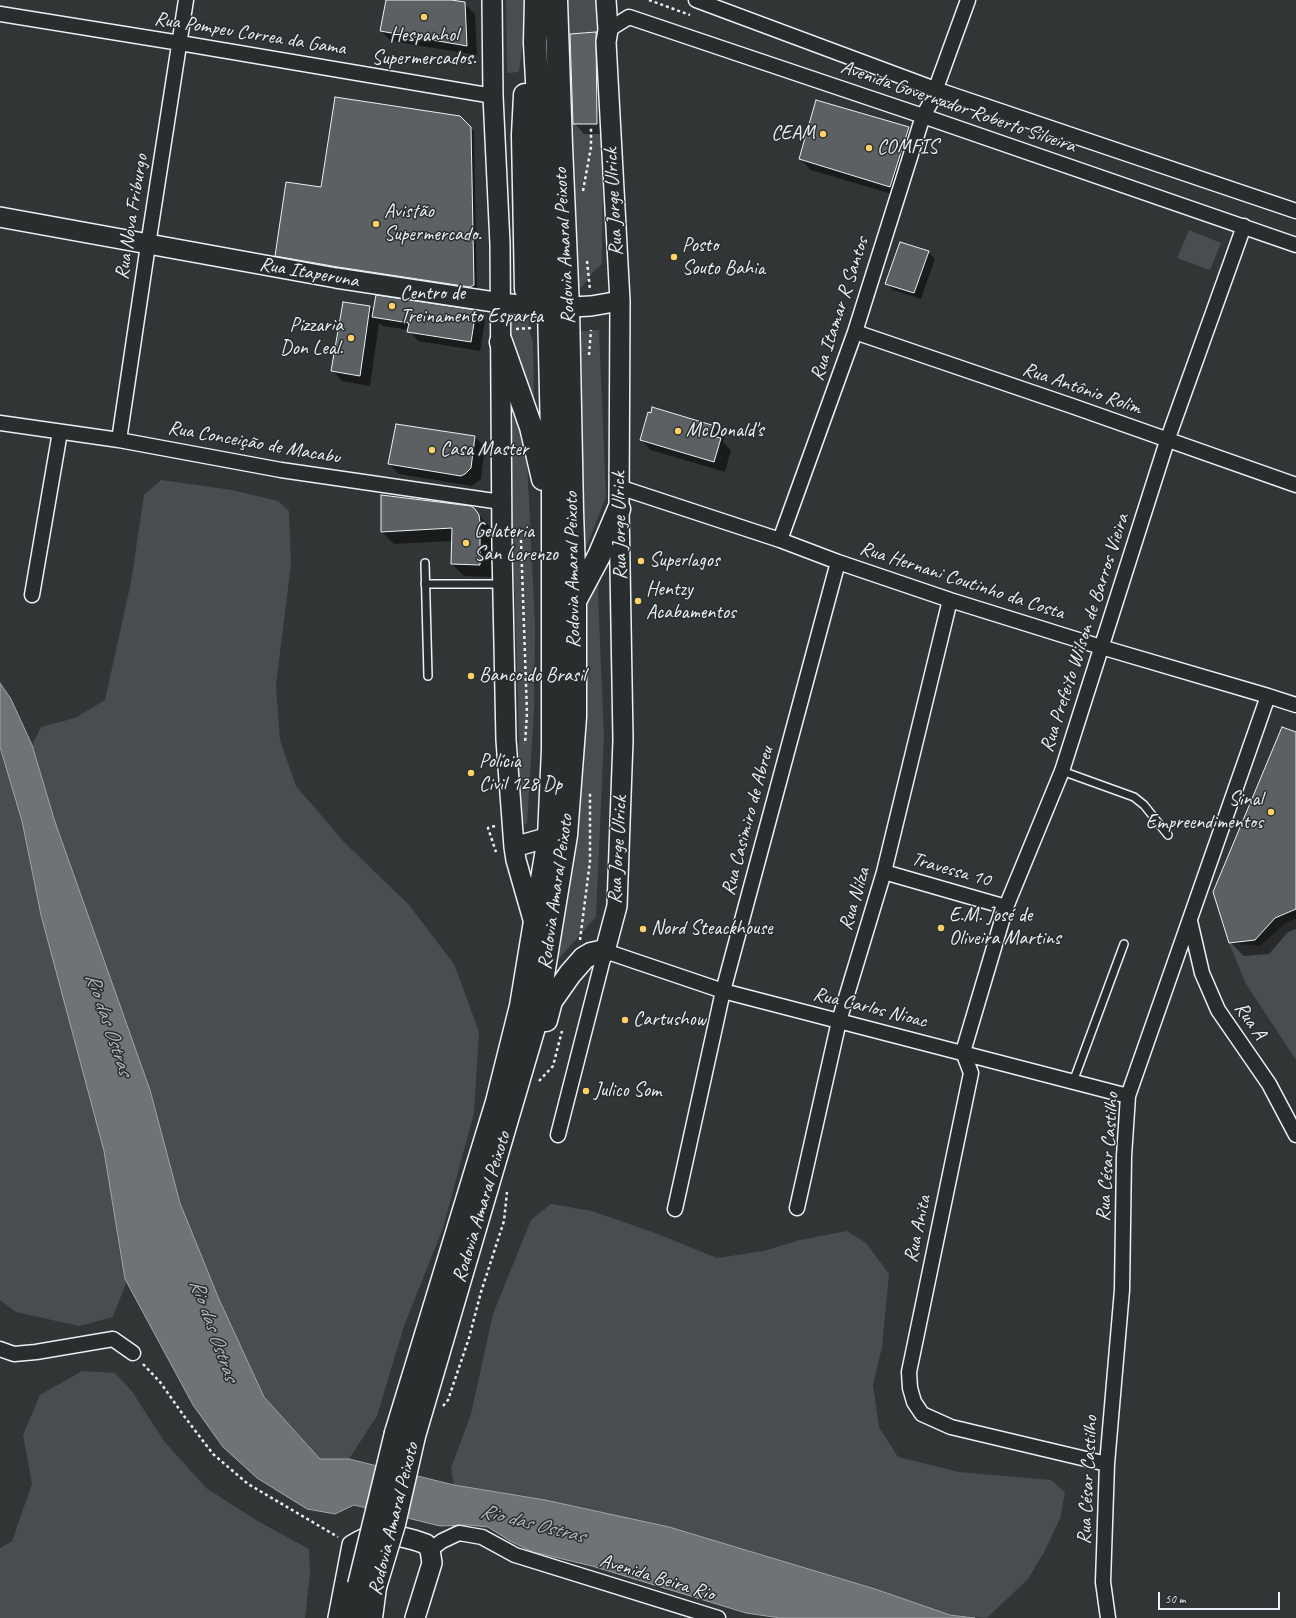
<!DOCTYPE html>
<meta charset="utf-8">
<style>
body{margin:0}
#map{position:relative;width:1296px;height:1618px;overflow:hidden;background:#323536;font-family:Caveat,sans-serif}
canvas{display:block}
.scale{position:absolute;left:1158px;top:1592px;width:122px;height:18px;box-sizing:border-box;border:2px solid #e8f1f8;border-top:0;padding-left:5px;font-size:12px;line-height:14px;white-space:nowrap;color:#e8f1f8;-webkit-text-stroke:3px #2a2d2e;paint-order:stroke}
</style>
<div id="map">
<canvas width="1296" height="1618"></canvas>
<div class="scale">50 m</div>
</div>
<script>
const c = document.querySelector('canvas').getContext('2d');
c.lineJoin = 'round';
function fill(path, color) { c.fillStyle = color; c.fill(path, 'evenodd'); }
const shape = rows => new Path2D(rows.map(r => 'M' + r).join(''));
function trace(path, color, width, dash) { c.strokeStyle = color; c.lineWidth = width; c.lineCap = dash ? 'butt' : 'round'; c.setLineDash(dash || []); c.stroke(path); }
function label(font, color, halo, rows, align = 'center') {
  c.font = font + ' Caveat,sans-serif'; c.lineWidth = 3; c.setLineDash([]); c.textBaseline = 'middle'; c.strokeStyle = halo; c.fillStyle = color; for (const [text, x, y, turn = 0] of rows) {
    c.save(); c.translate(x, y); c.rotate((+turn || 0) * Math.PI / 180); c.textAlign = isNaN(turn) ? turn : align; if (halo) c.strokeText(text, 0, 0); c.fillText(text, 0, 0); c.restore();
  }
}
const green = shape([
 [506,0,524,0,525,27,519,72,507,73],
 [568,0,596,0,603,124,602,264,594,271,582,287,571,288,568,124],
 [1189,230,1221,243,1210,270,1177,258],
 [510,314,528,315,530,333,533,342,534,399,533,416,512,350],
 [599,330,606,497,582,558,574,332],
 [514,406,527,459,535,625,534,711,527,824,517,822,519,736,510,438],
 [161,480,232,490,278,501,289,511,291,564,276,685,280,740,296,786,344,842,409,905,454,964,479,1032,474,1113,443,1228,404,1326,377,1416,349,1459,320,1459,264,1397,218,1297,180,1203,150,1090,55,822,32,745,41,727,75,718,105,700,131,582,144,495],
 [601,564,598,593,604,736,596,917,553,965,582,604],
 [0,747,22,821,41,915,104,1151,126,1283,113,1317,79,1326,16,1312,0,1300],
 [1296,918,1296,1060,1246,984,1229,943,1260,946,1284,924],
 [551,1204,592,1211,655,1233,717,1258,764,1251,800,1240,847,1231,866,1243,889,1274,882,1347,873,1385,879,1427,898,1457,959,1472,1051,1480,1065,1492,1060,1519,1043,1554,1028,1579,987,1618,950,1615,875,1589,775,1560,545,1500,454,1485,451,1468,471,1414,493,1314,531,1220],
 [82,1371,115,1373,131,1390,164,1441,206,1488,256,1520,309,1549,310,1574,305,1618,0,1618,0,1548,12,1541,32,1484,23,1435,40,1395]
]);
const water = shape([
 [0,683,11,699,32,745,55,822,150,1090,180,1203,218,1297,264,1397,320,1459,349,1459,454,1485,545,1500,669,1527,875,1589,950,1615,975,1618,780,1618,746,1613,592,1566,533,1552,510,1541,488,1527,468,1525,440,1526,354,1505,335,1514,307,1509,257,1478,223,1447,193,1405,125,1279,104,1151,41,915,22,821,0,747,0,683]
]);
const shadow = shape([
 [387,0,444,0,464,3,475,14,477,55,391,41,381,31],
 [595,33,606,43,607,134,584,134,574,123],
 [460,117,474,131,477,288,474,290,342,270,279,258,276,255,322,189],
 [908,128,919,140,902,197,811,170,800,159],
 [928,252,935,259,921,299,893,290,886,283],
 [377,296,476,311,485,321,480,351,418,341,409,330,383,326,379,323,370,386,342,381,332,370,370,307,374,312],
 [714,427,725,437,723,442,731,450,725,472,651,450,641,440],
 [475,437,485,447,481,479,472,486,399,474,389,464],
 [474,509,491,528,492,577,464,576,452,564,453,541,394,544,382,532],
 [1296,733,1296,929,1288,932,1269,954,1244,956,1230,942]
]);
const building = shape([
 [386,0,451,0,465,2,467,46,380,31,386,0],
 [596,32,597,124,573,124,570,34,596,32],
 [335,97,460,116,471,127,474,285,470,287,338,267,275,256,286,182,321,187,335,97],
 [816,100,909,127,890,187,799,159,816,100],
 [900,242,929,251,914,293,885,284,900,242],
 [376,295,476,310,471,342,407,332,409,323,372,317,376,295],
 [343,302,370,306,360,376,331,371,343,302],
 [652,407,715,426,712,436,721,438,714,462,640,440,648,412,651,413,652,407],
 [396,424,475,436,471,468,465,474,461,476,388,464,396,424],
 [381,495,471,506,475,509,479,515,480,522,480,565,451,564,452,528,381,532,381,495],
 [1282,727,1296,732,1296,909,1275,918,1255,940,1229,943,1213,892,1282,727]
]);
const path = shape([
 [649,0,690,15],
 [583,191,591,147,591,126],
 [587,261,590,290],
 [516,329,531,328],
 [589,355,591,330],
 [521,540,527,713,525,744],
 [495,826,488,828,496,852],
 [580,940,590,861,590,793],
 [539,1081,553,1066,562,1031],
 [143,1364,160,1382,184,1416,213,1454,248,1484,338,1537],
 [443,1406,448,1400,469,1338,481,1292,504,1221,507,1192]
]);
const lane = shape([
 [425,563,428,676],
 [425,584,502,584],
 [1062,771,1134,797,1144,805,1168,835],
 [1073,1082,1124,944]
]);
const street = shape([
 [696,0,935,89,1296,211],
 [0,14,180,43,493,96],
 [608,30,629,17,923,116,1296,245],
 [855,332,1072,406,1296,485],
 [0,423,119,440,281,470,501,502],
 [119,440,148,245,186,0],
 [619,487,780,540,838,562,950,600,1101,647,1268,696,1296,705],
 [780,540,855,332,923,116,931,102,968,0],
 [32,595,60,432],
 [884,872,1006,907],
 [1190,921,1202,973,1218,1010,1269,1084,1296,1135],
 [558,1135,605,951,723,991,1128,1096],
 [797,1208,839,1021,884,872,950,600],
 [675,1209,723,991,838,562],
 [0,1349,14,1354,36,1352,113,1339,133,1353],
 [1107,1464,951,1427,922,1414,914,1402,910,1388,909,1372,971,1073,963,1052,1006,907,1062,771,1167,441,1244,226],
 [430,1550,442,1541,459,1533,482,1537,515,1555,718,1618],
 [1108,1618,1103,1582,1107,1464,1122,1290,1124,1156,1128,1096,1268,696]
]);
const secondary = shape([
 [492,0,493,96,500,244,502,550,506,740,514,847,516,860,534,923],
 [0,217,336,278,501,303,549,308,591,306,620,301],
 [514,847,549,837],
 [605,951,617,906,623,740,619,509,620,301,606,42,608,30,606,0],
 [338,1618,352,1545,359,1541,367,1537,383,1536,398,1536,414,1540,426,1544,430,1550,432,1563,415,1618]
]);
const highway = shape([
 [525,95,523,135,526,289,549,308],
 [501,342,531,427,543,479],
 [576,599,599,556,619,509],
 [546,1020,551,1001,570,974,584,958,591,954,605,951],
 [396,1433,497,1102,521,1006,549,837,553,749,553,478,549,308,535,43,536,0],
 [414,1436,535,1024,566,835,575,717,575,601,572,511,568,308,561,146,556,0],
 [353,1618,359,1585],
 [371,1618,375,1587]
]);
const highwayBridge = shape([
 [359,1585,396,1433],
 [375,1587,394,1524,414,1436]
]);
const markers = [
 [424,17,4,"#ffd166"],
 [823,134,4,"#ffd166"],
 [869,148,4,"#ffd166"],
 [376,224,4,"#ffd166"],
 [674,257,4,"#ffd166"],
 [392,306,4,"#ffd166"],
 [351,338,4,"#ffd166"],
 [678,431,4,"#ffd166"],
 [432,450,4,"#ffd166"],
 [466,543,4,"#ffd166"],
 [641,561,4,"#ffd166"],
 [638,601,4,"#ffd166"],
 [471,676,4,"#ffd166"],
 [471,773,4,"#ffd166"],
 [1271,812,4,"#ffd166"],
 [941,928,4,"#ffd166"],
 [643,929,4,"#ffd166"],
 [625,1020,4,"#ffd166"],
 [586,1091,4,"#ffd166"]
];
const streetNames = [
 ["Rua Pompeu Correa da Gama",250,34,9],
 ["Avenida Governador Roberto Silveira",958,107,19],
 ["Rua Jorge Ulrick",614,202,-93],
 ["Rua Nova Friburgo",132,217,-81],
 ["Rodovia Amaral Peixoto",565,246,-93],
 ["Rua Itaperuna",309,273,10],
 ["Rua Itamar R Santos",840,309,-72],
 ["Rua Antônio Rolim",1082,389,19],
 ["Rua Conceição de Macabu",254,443,10],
 ["Rua Jorge Ulrick",620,526,-91],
 ["Rodovia Amaral Peixoto",573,570,-91],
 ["Rua Hernani Coutinho da Costa",962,581,18],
 ["Rua Prefeito Wilson de Barros Vieira",1085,633,-72],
 ["Rua Casimiro de Abreu",748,821,-75],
 ["Rua Jorge Ulrick",618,850,-87],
 ["Travessa 10",951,870,16],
 ["Rodovia Amaral Peixoto",556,892,-82],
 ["Rua Nilza",855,899,-73],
 ["Rua Carlos Nioac",870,1008,14],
 ["Rua A",1250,1021,56],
 ["Rua César Castilho",1108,1157,-86],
 ["Rodovia Amaral Peixoto",482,1207,-73],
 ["Rua Anita",918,1229,-78],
 ["Rua César Castilho",1088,1480,-87],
 ["Rodovia Amaral Peixoto",394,1519,-76],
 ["Avenida Beira Rio",657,1578,17]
];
const poiNames = [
 ["Hespanhol",424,36,"center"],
 ["Supermercados.",424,59,"center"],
 ["CEAM",815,134,"right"],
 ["COMFIS",877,148],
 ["Avistão",384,212],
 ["Supermercado.",384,235],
 ["Posto",682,246],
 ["Souto Bahia",682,269],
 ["Centro de",400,294],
 ["Treinamento Esparta",400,317],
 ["Pizzaria",343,326,"right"],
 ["Don Leal.",343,349,"right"],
 ["McDonald's",686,431],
 ["Casa Master",440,450],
 ["Gelateria",474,532],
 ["San Lorenzo",474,555],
 ["Superlagos",649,561],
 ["Hentzy",646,590],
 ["Acabamentos",646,613],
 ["Banco do Brasil",479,676],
 ["Polícia",479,762],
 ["Civil 128 Dp",479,785],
 ["Sinal",1263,800,"right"],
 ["Empreendimentos",1263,823,"right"],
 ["E.M. José de",949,916],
 ["Oliveira Martins",949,939],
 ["Nord Steackhouse",651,929],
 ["Cartushow",633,1020],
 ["Julico Som",594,1091]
];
const waterNames = [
 ["Rio das Ostras",108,1024,71],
 ["Rio das Ostras",213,1330,70],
 ["Rio das Ostras",532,1524,14]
];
fill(green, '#494d4f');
fill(water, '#6e7376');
trace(water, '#9fa5aa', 1);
fill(shadow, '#0007');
fill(building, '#5c6063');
trace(building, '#e8f1f8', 1);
trace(lane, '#e8f1f8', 10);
trace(street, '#e8f1f8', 17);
trace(secondary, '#e8f1f8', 22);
trace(highway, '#e8f1f8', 25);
trace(path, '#e8f1f8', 2.5, [3, 3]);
trace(lane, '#2a2d2e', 7);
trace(street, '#2a2d2e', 14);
trace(secondary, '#2a2d2e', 19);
trace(highway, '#2a2d2e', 22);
trace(highwayBridge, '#e8f1f8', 25, []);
trace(highwayBridge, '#2a2d2e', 22);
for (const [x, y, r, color] of markers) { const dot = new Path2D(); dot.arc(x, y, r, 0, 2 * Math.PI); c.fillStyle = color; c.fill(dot); trace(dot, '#2a2d2e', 1.5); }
label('20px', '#e8f1f8', '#2a2d2e', streetNames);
label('20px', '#e8f1f8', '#2a2d2e', poiNames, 'left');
label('italic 21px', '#b1b8be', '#2a2d2e', waterNames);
</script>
